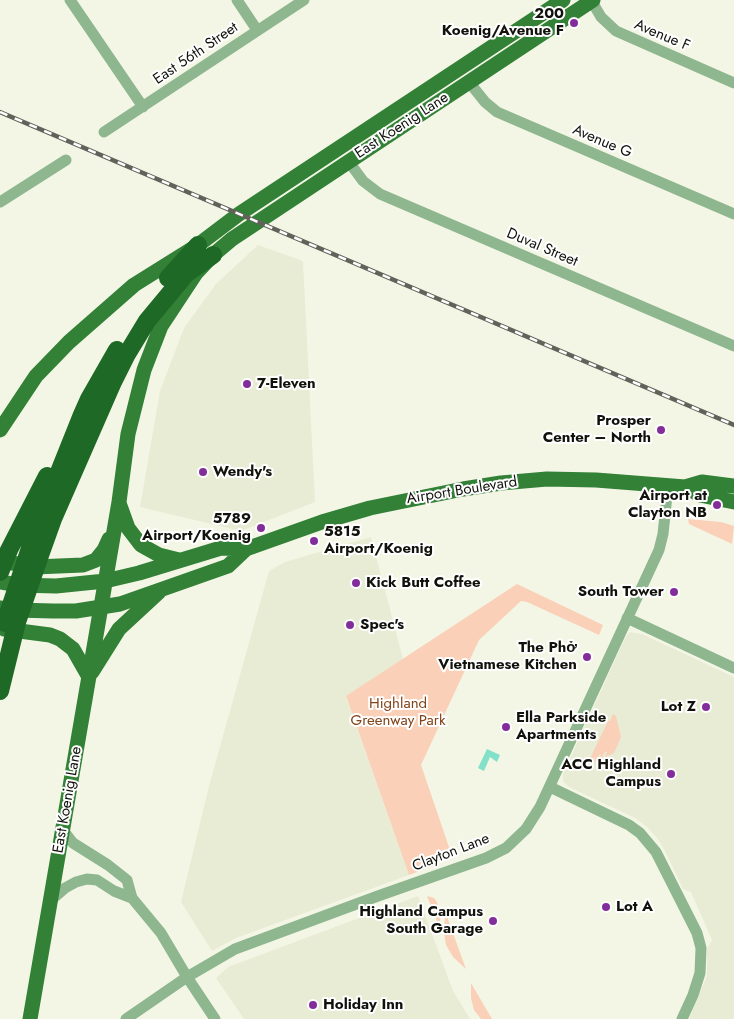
<!DOCTYPE html>
<meta charset="utf-8">
<style>
body{margin:0}
canvas{display:block;background:#f4f6e5}
</style>
<canvas width="734" height="1019"></canvas>
<script>
const c = document.querySelector('canvas').getContext('2d');
c.lineJoin = 'round';
function fill(path, color) { c.fillStyle = color; c.fill(path, 'evenodd'); }
const shape = rows => new Path2D(rows.map(r => 'M' + r).join(''));
function trace(path, color, width, dash) { c.strokeStyle = color; c.lineWidth = width; c.lineCap = dash ? 'butt' : 'round'; c.setLineDash(dash || []); c.stroke(path); }
function label(font, color, halo, rows, align = 'center') {
  c.font = font + ' Jost,sans-serif'; c.lineWidth = 4; c.setLineDash([]); c.textBaseline = 'middle'; c.strokeStyle = halo; c.fillStyle = color; for (const [text, x, y, turn = 0] of rows) {
    c.save(); c.translate(x, y); c.rotate((+turn || 0) * Math.PI / 180); c.textAlign = isNaN(turn) ? turn : align; if (halo) c.strokeText(text, 0, 0); c.fillText(text, 0, 0); c.restore();
  }
}
const built = shape([
 [258,245,303,261,315,502,241,531,140,507,160,391,184,328,216,284],
 [371,537,403,659,346,697,409,875,236,938,212,951,181,902,209,786,269,571,285,562],
 [630,632,642,634,734,677,734,1019,689,1019,707,976,707,949,712,940,691,892,683,889,665,851,658,839,646,826,635,818,569,787,563,781,563,774,626,636],
 [418,896,453,991,470,1019,244,1019,216,978,228,967]
]);
const green = shape([
 [688,519,721,522,734,526,732,544,689,524],
 [517,584,603,625,599,635,527,602,521,601,479,640,421,765,450,850,440,854,439,860,433,866,409,875,346,696],
 [613,714,616,716,621,737,614,753,605,757,607,752,605,752,602,758,599,760,601,754,599,755,596,761,594,762,595,756,591,763,587,765,608,721,610,721],
 [427,896,434,898,437,902,441,914,439,927],
 [445,914,446,914,466,969,453,957,446,945,444,933],
 [471,983,492,1019,481,1019,474,1010,471,998]
]);
const water = shape([
 [487,749,500,755,497,762,490,757,484,771,478,768]
]);
const minor = shape([
 [70,0,143,107],
 [237,0,257,30],
 [591,0,601,17,616,31,734,83],
 [469,82,485,102,497,112,734,214],
 [104,132,304,0],
 [349,162,363,181,380,194,734,346],
 [0,202,66,160],
 [627,618,734,668],
 [550,787,629,825,640,833,656,852,697,933,701,948,700,973,693,995,682,1019],
 [63,830,73,843,108,865,127,880,132,898,161,933,187,977,215,1019],
 [51,900,65,888,76,882,87,879,97,880,114,891,132,898],
 [126,1019,187,977,235,949,378,896,486,858,506,848,526,829,540,807,659,550,663,534,668,486]
]);
const major = shape([
 [0,430,36,376,69,342,134,285,198,245,239,214,563,0],
 [685,487,700,495,734,502],
 [119,503,128,528,141,545,159,555,179,560],
 [0,561,35,567,83,565,96,560,104,550,109,539],
 [0,582,18,585,56,586,105,581,139,573,221,548,246,549,322,522,370,508,463,489,501,483,547,479,596,480,685,487,702,482,734,486],
 [0,608,15,610,53,611,76,611,120,604,228,566,246,549],
 [4,629,50,635,60,639,73,649,89,677],
 [92,672,119,629,159,592],
 [30,1019,119,502,128,434,144,370,161,326,196,273,213,255,232,239,593,0]
]);
const highway = shape([
 [168,278,198,245],
 [0,572,9,550,47,476],
 [5,623,37,527,81,417,89,399,117,350],
 [0,691,17,622,39,558,53,519,113,382,127,354,147,321,186,274,213,255]
]);
const rail = shape([
 [0,112,734,425]
]);
const markers = [
 [574,23,5,"#832d9b"],
 [247,384,5,"#832d9b"],
 [661,430,5,"#832d9b"],
 [203,472,5,"#832d9b"],
 [717,505,5,"#832d9b"],
 [261,528,5,"#832d9b"],
 [314,541,5,"#832d9b"],
 [356,583,5,"#832d9b"],
 [674,592,5,"#832d9b"],
 [350,625,5,"#832d9b"],
 [587,657,5,"#832d9b"],
 [706,707,5,"#832d9b"],
 [506,727,5,"#832d9b"],
 [671,774,5,"#832d9b"],
 [606,907,5,"#832d9b"],
 [493,921,5,"#832d9b"],
 [313,1005,5,"#832d9b"]
];
const poiNames = [
 ["200",564,14],
 ["Koenig/Avenue F",564,31],
 ["7-Eleven",257,384,"left"],
 ["Prosper",651,421],
 ["Center – North",651,438],
 ["Wendy's",213,472,"left"],
 ["Airport at",707,496],
 ["Clayton NB",707,513],
 ["5789",251,519],
 ["Airport/Koenig",251,536],
 ["5815",324,532,"left"],
 ["Airport/Koenig",324,549,"left"],
 ["Kick Butt Coffee",366,583,"left"],
 ["South Tower",664,592],
 ["Spec's",360,625,"left"],
 ["The Phở",577,648],
 ["Vietnamese Kitchen",577,665],
 ["Lot Z",696,707],
 ["Ella Parkside",516,718,"left"],
 ["Apartments",516,735,"left"],
 ["ACC Highland",661,765],
 ["Campus",661,782],
 ["Lot A",616,907,"left"],
 ["Highland Campus",483,912],
 ["South Garage",483,929],
 ["Holiday Inn",323,1005,"left"]
];
const streetNames = [
 ["Avenue F",662,36,23],
 ["East 56th Street",196,54,-34],
 ["East Koenig Lane",402,126,-33],
 ["Avenue G",602,142,23],
 ["Duval Street",542,248,23],
 ["Airport Boulevard",462,491,-9],
 ["East Koenig Lane",68,800,-80],
 ["Clayton Lane",451,853,-21]
];
const parkNames = [
 ["Highland",398,704],
 ["Greenway Park",398,721]
];
fill(built, '#e9ecd4');
fill(green, '#fad0b8');
fill(water, '#82e1c8');
trace(minor, '#8fb78f', 11);
trace(major, '#328137', 15);
trace(highway, '#1e6925', 18);
trace(rail, '#616259', 4.5);
trace(rail, '#fff', 2.5, [8]);
for (const [x, y, r, color] of markers) { const dot = new Path2D(); dot.arc(x, y, r, 0, 2 * Math.PI); c.fillStyle = color; c.fill(dot); trace(dot, '#fff', 2); }
label('bold 15px', '#11120c', '#fff', poiNames, 'right');
label('15px', '#11120c', '#fff', streetNames);
label('15px', '#814318', '#fff', parkNames);
</script>
